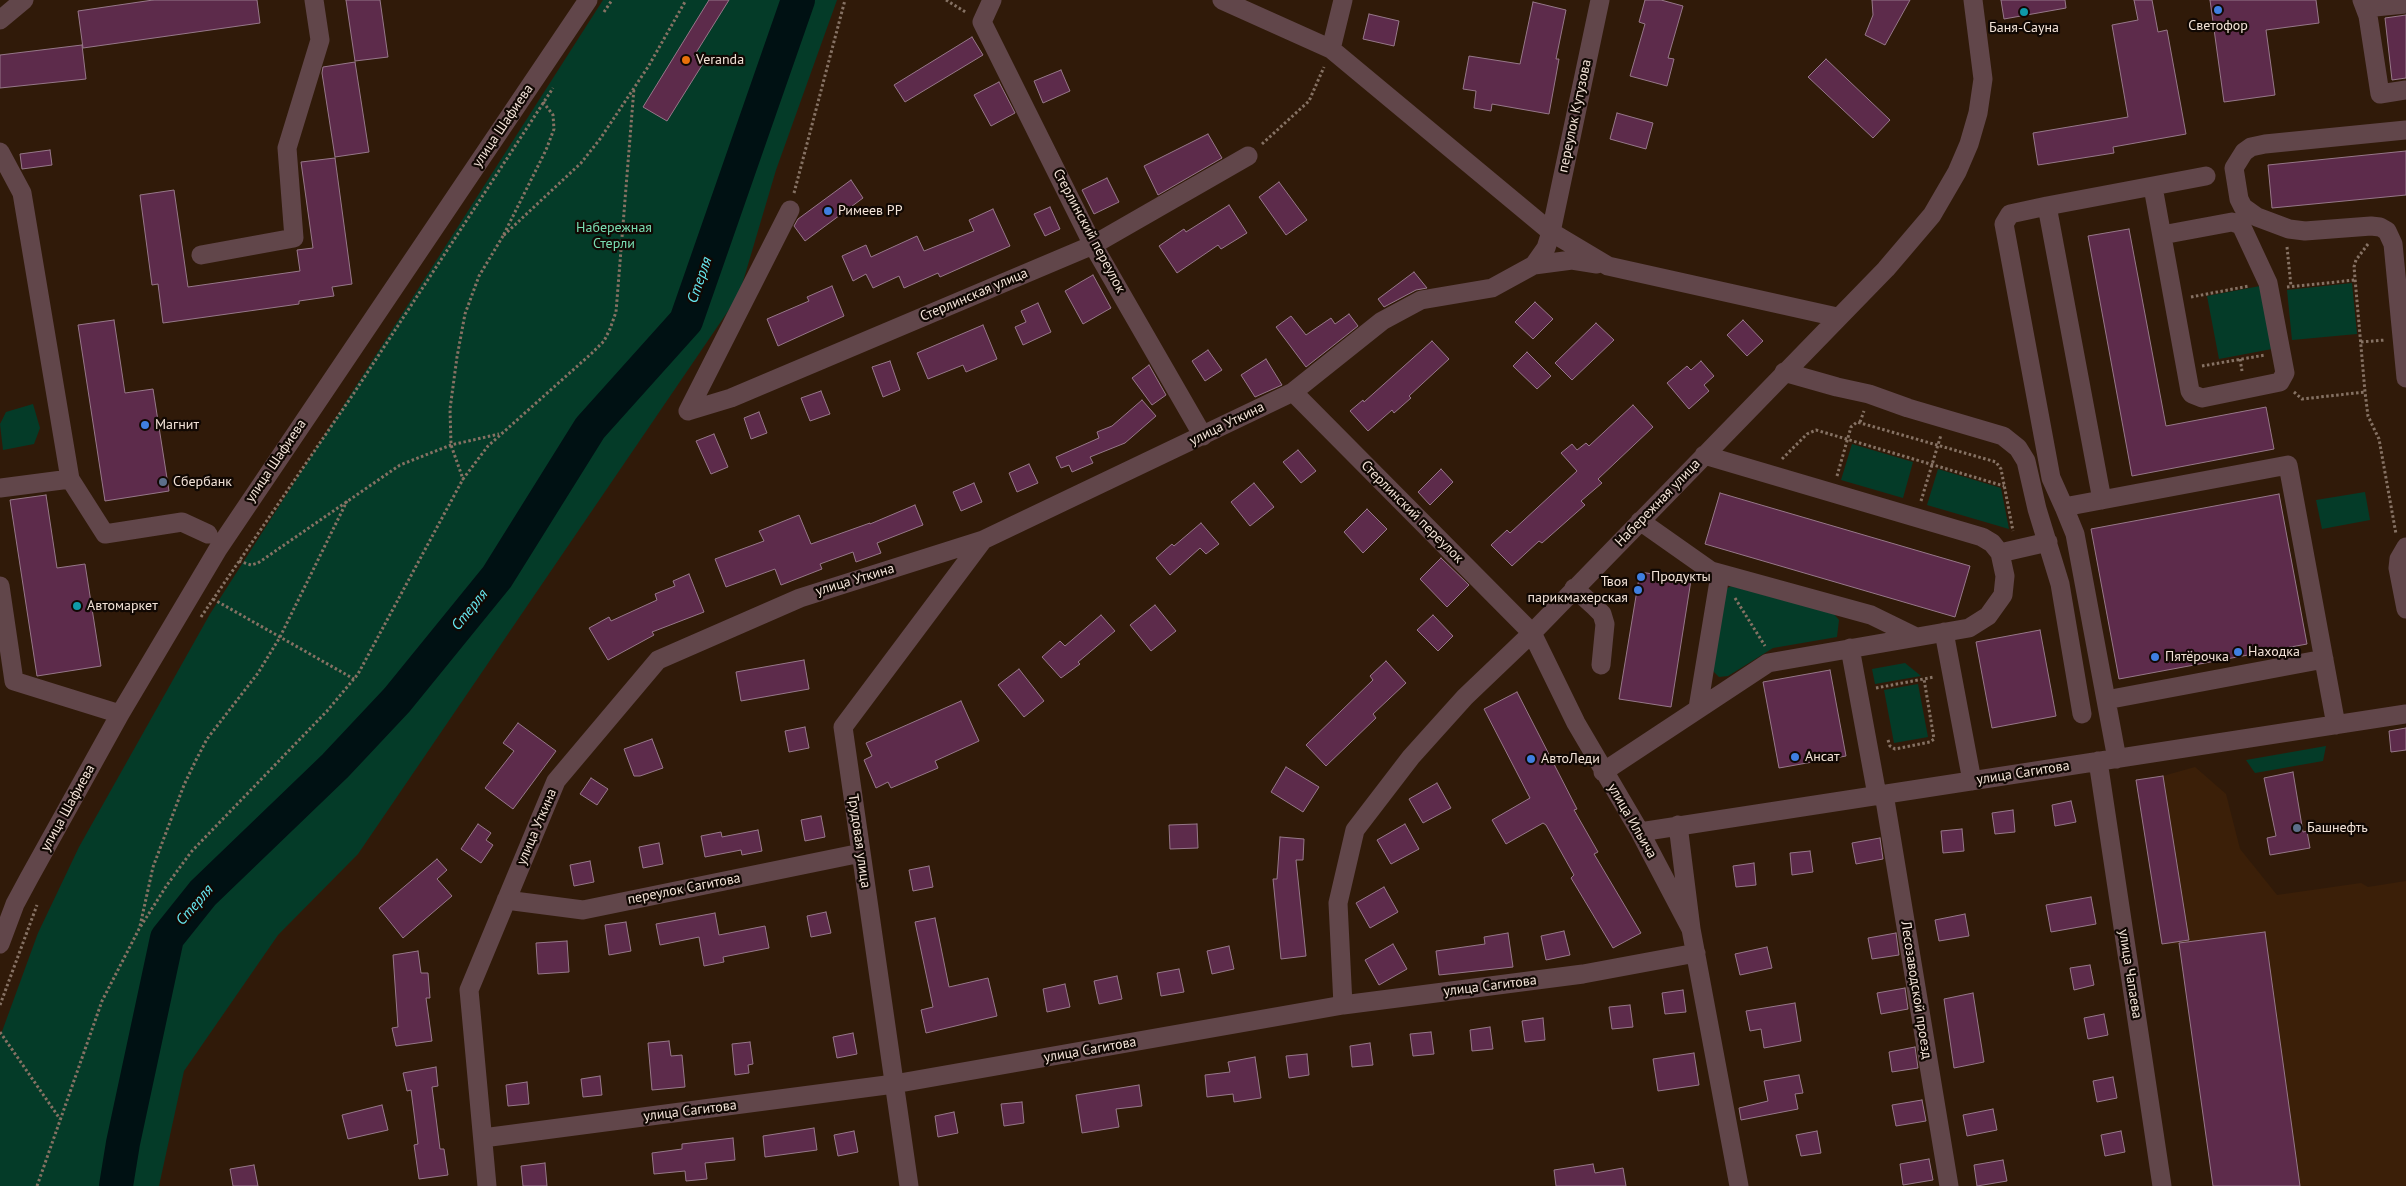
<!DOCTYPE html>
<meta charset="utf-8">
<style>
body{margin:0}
canvas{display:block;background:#301a09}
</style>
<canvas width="2406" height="1186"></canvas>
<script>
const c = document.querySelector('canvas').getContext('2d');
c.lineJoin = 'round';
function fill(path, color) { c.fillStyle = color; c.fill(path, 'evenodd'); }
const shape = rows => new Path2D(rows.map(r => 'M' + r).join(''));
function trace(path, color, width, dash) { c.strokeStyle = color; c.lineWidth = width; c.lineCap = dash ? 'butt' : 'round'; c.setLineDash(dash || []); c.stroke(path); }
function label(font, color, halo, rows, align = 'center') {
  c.font = font + ' "PT Sans",sans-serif'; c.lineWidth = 4.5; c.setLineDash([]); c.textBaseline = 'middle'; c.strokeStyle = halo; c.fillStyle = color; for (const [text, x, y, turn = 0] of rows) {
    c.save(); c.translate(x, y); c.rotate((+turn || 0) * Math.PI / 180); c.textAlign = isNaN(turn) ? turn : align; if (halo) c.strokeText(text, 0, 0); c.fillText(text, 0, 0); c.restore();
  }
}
const built = shape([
 [2195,767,2226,794,2240,849,2277,895,2361,883,2368,887,2406,881,2406,1186,2213,1186,2179,944,2162,944,2136,780,2163,776]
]);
const green = shape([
 [603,0,837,0,776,170,739,295,358,854,278,935,184,1071,159,1186,0,1186,0,1037,38,933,79,847,210,614],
 [2352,283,2357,334,2292,340,2287,290],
 [2260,286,2272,349,2219,359,2207,296],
 [33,404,40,428,34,444,3,450,0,424,6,412],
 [1852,444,1913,462,1903,498,1841,480],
 [1938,469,2001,488,2009,529,1927,505],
 [2365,492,2370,520,2322,529,2316,500],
 [1731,586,1834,614,1839,620,1837,637,1773,648,1728,676,1719,677,1711,669,1726,589],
 [1905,663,1921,676,1875,684,1872,669],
 [1918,684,1928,737,1894,743,1884,690],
 [2326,746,2323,761,2255,773,2246,760]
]);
const river = shape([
 [116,1186,123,1143,167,938,203,893,335,766,397,700,497,577,590,428,686,321,798,0]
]);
const building = shape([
 [153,0,257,0,260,23,83,48,78,11,153,0],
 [346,0,380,0,388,57,355,61,346,0],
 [709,0,729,0,694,56,704,62,667,121,643,107,709,0],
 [1645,0,1661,0,1683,6,1668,58,1674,59,1667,86,1630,76,1645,24,1639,22,1645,0],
 [1872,0,1910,0,1885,45,1865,35,1873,15,1872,0],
 [2001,0,2065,0,2066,8,2004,19,2001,0],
 [2134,0,2152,0,2158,32,2167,30,2186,134,2113,147,2114,153,2038,165,2033,133,2128,117,2112,25,2138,20,2134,0],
 [2210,0,2316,0,2319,23,2266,30,2275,95,2224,102,2210,0],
 [1533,2,1566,10,1556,59,1559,59,1549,114,1492,104,1491,111,1474,108,1476,91,1463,89,1469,56,1520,64,1533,2],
 [1369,14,1399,21,1394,46,1363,39,1369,14],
 [2406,15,2406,78,2392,80,2385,18,2406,15],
 [972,37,983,55,905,102,894,85,972,37],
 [82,45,86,79,0,88,0,55,82,45],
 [1826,59,1890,120,1873,138,1808,77,1826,59],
 [355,62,369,152,335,157,322,73,323,67,355,62],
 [1061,70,1070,91,1043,103,1034,81,1061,70],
 [999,82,1015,113,991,126,974,95,999,82],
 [1617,113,1653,123,1646,149,1610,139,1617,113],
 [1208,134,1222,158,1158,195,1144,166,1208,134],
 [50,150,52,165,22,169,20,154,50,150],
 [2406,151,2406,195,2272,208,2268,165,2406,151],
 [335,158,352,284,332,287,334,296,299,301,299,304,163,323,158,284,152,285,140,195,174,190,188,287,300,271,297,250,313,248,301,162,335,158],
 [1107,178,1119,202,1094,214,1082,190,1107,178],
 [851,180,863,198,805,241,794,226,798,219,851,180],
 [1279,182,1307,220,1286,235,1259,197,1279,182],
 [1229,205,1247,233,1221,249,1218,245,1177,273,1159,246,1184,229,1186,232,1229,205],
 [1050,207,1060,229,1045,236,1034,214,1050,207],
 [993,209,1010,246,940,277,938,273,904,288,899,276,873,288,866,274,853,281,842,256,866,245,871,257,917,236,924,251,974,231,969,220,993,209],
 [2129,229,2166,426,2266,407,2274,449,2132,476,2088,236,2129,229],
 [1414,272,1427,288,1416,290,1384,307,1378,299,1414,272],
 [1093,275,1111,308,1083,324,1065,291,1093,275],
 [832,286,844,316,778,346,767,319,809,301,807,297,832,286],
 [1535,302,1553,319,1533,339,1515,322,1535,302],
 [1038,303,1051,332,1023,345,1015,327,1026,322,1021,311,1038,303],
 [1349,314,1358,326,1306,367,1276,327,1291,316,1306,335,1331,318,1335,324,1349,314],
 [114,320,125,393,153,389,169,491,105,501,78,325,114,320],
 [1743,320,1763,341,1747,356,1727,335,1743,320],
 [1596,323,1614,340,1572,380,1555,363,1596,323],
 [983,325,997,359,966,372,963,365,928,379,917,353,983,325],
 [1432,341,1449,359,1409,396,1411,398,1394,413,1392,410,1368,431,1350,411,1363,400,1364,402,1432,341],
 [1208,350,1222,370,1205,381,1192,361,1208,350],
 [1527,352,1551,376,1537,389,1513,366,1527,352],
 [1266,359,1282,385,1255,397,1241,375,1266,359],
 [890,361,900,390,883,397,872,367,890,361],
 [1701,361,1714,376,1704,385,1709,391,1689,409,1667,383,1687,366,1691,370,1701,361],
 [1149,365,1166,395,1152,405,1132,378,1149,365],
 [821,391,830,414,810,421,801,398,821,391],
 [1142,400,1156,416,1125,443,1090,457,1093,463,1072,472,1069,465,1061,468,1056,457,1099,438,1097,432,1112,426,1142,400],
 [1633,405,1653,427,1598,479,1602,483,1581,501,1585,505,1542,543,1539,541,1512,566,1491,545,1507,530,1510,533,1577,471,1561,453,1572,444,1577,450,1586,443,1589,446,1633,405],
 [759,412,767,433,751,439,744,418,759,412],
 [714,434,728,467,711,474,696,441,714,434],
 [1298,450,1316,471,1301,483,1283,462,1298,450],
 [1029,464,1038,483,1017,492,1009,473,1029,464],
 [1441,469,1453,482,1430,505,1418,492,1441,469],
 [974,483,982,502,961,511,953,492,974,483],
 [1254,483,1274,507,1250,526,1231,502,1254,483],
 [1720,493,1970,566,1955,617,1705,544,1720,493],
 [2279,494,2307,644,2119,679,2091,529,2279,494],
 [46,495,57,568,85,564,101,666,37,676,10,500,46,495],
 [915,505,923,525,877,543,881,553,856,562,853,552,820,564,822,569,781,585,775,569,726,587,715,559,764,541,759,531,799,515,811,544,870,523,870,524,915,505],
 [1367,509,1387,529,1363,553,1344,532,1367,509],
 [1201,523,1219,544,1206,554,1200,548,1170,575,1156,558,1172,544,1174,546,1201,523],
 [1441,558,1469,585,1447,607,1420,579,1441,558],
 [1640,572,1691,580,1671,707,1619,699,1640,572],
 [689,574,704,612,652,632,654,635,608,660,589,628,609,617,611,621,657,600,655,594,675,586,673,581,689,574],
 [1155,605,1176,631,1151,651,1130,625,1155,605],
 [1101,615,1115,631,1078,662,1080,664,1061,678,1042,657,1060,641,1065,646,1101,615],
 [1433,615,1453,636,1438,651,1417,630,1433,615],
 [2040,630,2056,716,1992,728,1976,642,2040,630],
 [804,660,809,689,741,701,736,672,804,660],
 [1386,661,1406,683,1373,714,1376,718,1326,766,1306,745,1373,680,1370,676,1386,661],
 [1019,669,1044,701,1024,717,998,685,1019,669],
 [1830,670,1846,756,1779,768,1763,682,1830,670],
 [1517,692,1577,809,1574,810,1598,852,1594,854,1641,933,1613,948,1571,878,1574,875,1546,825,1543,823,1506,844,1492,820,1530,798,1484,709,1517,692],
 [961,701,979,741,935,761,938,768,891,788,888,782,876,788,864,760,872,756,866,743,961,701],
 [518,723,556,751,513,809,485,788,514,751,503,743,518,723],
 [805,727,809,748,789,752,785,731,805,727],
 [2406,728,2406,750,2391,752,2389,731,2406,728],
 [652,739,663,768,640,776,634,776,624,749,652,739],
 [1286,767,1319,787,1303,812,1271,792,1286,767],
 [2293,772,2303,832,2307,831,2310,848,2270,855,2267,838,2276,836,2264,778,2293,772],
 [2163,776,2189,940,2162,944,2136,780,2163,776],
 [591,778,608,789,597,805,580,794,591,778],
 [1437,783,1451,808,1423,823,1409,799,1437,783],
 [2071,801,2076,822,2055,826,2052,805,2071,801],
 [2013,810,2015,832,1995,834,1992,813,2013,810],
 [821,816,825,837,805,841,801,820,821,816],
 [478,824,491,833,486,840,493,845,481,863,461,849,478,824],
 [1197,824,1198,848,1170,849,1169,825,1197,824],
 [1405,824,1419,849,1391,864,1377,840,1405,824],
 [1962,829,1964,851,1943,853,1941,831,1962,829],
 [758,830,762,851,742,855,741,850,705,857,701,836,721,832,722,837,758,830],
 [1280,837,1304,839,1303,860,1296,860,1306,956,1281,959,1273,879,1277,879,1280,837],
 [1880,838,1883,859,1856,864,1852,843,1880,838],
 [659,843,663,864,643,868,639,847,659,843],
 [1810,851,1813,872,1792,875,1790,853,1810,851],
 [437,859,447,870,437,879,452,896,403,938,379,908,437,859],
 [590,861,594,882,574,886,570,865,590,861],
 [1754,863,1756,885,1736,887,1733,866,1754,863],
 [929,866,933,887,913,891,909,870,929,866],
 [1384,887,1398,912,1370,928,1356,903,1384,887],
 [2091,897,2096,924,2051,932,2046,905,2091,897],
 [826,912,831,933,811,937,807,916,826,912],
 [715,913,719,935,765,926,769,948,723,957,724,962,704,966,699,937,660,945,656,924,715,913],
 [1965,914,1969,936,1939,941,1935,920,1965,914],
 [935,918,949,987,988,978,997,1016,926,1033,921,1010,933,1007,915,922,935,918],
 [626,922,631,951,609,955,605,925,626,922],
 [1564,931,1570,955,1546,960,1541,936,1564,931],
 [2265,932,2300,1186,2213,1186,2179,943,2265,932],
 [1508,933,1513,967,1439,975,1436,951,1485,944,1484,937,1508,933],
 [1896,933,1899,955,1872,959,1868,938,1896,933],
 [567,941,569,972,538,974,536,943,567,941],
 [1393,944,1407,969,1379,985,1365,960,1393,944],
 [1229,946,1234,969,1212,974,1207,951,1229,946],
 [1767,947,1772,968,1740,975,1735,954,1767,947],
 [418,951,421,973,428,973,430,998,426,998,432,1041,396,1046,392,1028,398,1027,393,955,418,951],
 [2090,965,2094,985,2074,990,2070,968,2090,965],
 [1179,969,1184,992,1161,996,1157,973,1179,969],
 [1117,976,1122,999,1099,1004,1094,981,1117,976],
 [1065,984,1070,1007,1047,1012,1043,989,1065,984],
 [1905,988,1908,1009,1881,1014,1877,993,1905,988],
 [1683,990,1686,1012,1665,1014,1662,993,1683,990],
 [1973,993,1984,1062,1954,1068,1944,999,1973,993],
 [1795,1003,1801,1041,1764,1048,1761,1029,1750,1031,1746,1011,1795,1003],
 [1630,1005,1633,1027,1612,1029,1609,1007,1630,1005],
 [2104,1014,2108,1035,2088,1039,2084,1018,2104,1014],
 [1543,1018,1545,1040,1525,1042,1522,1021,1543,1018],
 [1490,1027,1493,1049,1472,1051,1470,1030,1490,1027],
 [1431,1032,1434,1054,1413,1056,1410,1034,1431,1032],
 [853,1033,857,1054,837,1058,833,1037,853,1033],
 [669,1041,671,1056,682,1055,685,1087,652,1090,648,1043,669,1041],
 [750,1042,753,1064,748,1065,749,1073,735,1075,732,1044,750,1042],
 [1370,1043,1373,1065,1352,1067,1350,1046,1370,1043],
 [1915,1047,1918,1068,1892,1072,1889,1052,1915,1047],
 [1694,1053,1699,1085,1658,1091,1653,1059,1694,1053],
 [1307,1054,1309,1075,1289,1078,1286,1056,1307,1054],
 [1255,1057,1261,1098,1234,1102,1233,1094,1207,1097,1205,1075,1230,1072,1228,1062,1255,1057],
 [436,1067,438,1086,432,1087,440,1149,444,1149,448,1175,419,1179,414,1145,418,1144,411,1090,407,1091,403,1073,436,1067],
 [1799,1075,1803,1093,1795,1094,1798,1109,1741,1120,1739,1108,1768,1101,1764,1081,1799,1075],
 [600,1076,602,1095,583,1097,581,1079,600,1076],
 [2113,1077,2117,1098,2097,1102,2093,1081,2113,1077],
 [527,1082,529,1104,508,1106,506,1085,527,1082],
 [1139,1085,1142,1106,1116,1109,1119,1127,1082,1133,1076,1095,1139,1085],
 [1922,1100,1926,1121,1896,1126,1892,1105,1922,1100],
 [1022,1102,1024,1123,1004,1126,1001,1104,1022,1102],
 [382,1105,388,1130,348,1139,342,1115,382,1105],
 [1993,1109,1997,1130,1967,1136,1963,1115,1993,1109],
 [954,1112,958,1133,938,1137,935,1116,954,1112],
 [814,1128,817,1150,765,1157,763,1136,814,1128],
 [854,1131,858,1152,838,1156,834,1135,854,1131],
 [1817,1131,1821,1153,1801,1156,1796,1135,1817,1131],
 [2121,1131,2125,1152,2105,1156,2101,1135,2121,1131],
 [733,1138,735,1160,705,1163,707,1179,686,1181,685,1171,654,1174,652,1153,682,1149,682,1144,733,1138],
 [1929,1159,1933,1180,1903,1185,1900,1164,1929,1159],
 [2003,1160,2007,1181,1977,1186,1974,1165,2003,1160],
 [545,1163,547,1186,523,1186,521,1166,545,1163],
 [1593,1164,1595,1173,1623,1168,1626,1186,1556,1186,1554,1170,1593,1164],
 [254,1165,258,1186,233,1186,230,1169,254,1165]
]);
const path = shape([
 [946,0,967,13],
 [604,12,612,0],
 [543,102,553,115,554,129,546,150,503,236,581,163,600,139,648,67,686,0],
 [1262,144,1309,101,1324,67],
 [794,193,845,0],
 [503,236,479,276,465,314,457,357,450,409,451,445,463,479,488,446,592,353,604,341,610,329,616,312,634,88],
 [2368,244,2356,260,2354,267,2365,392,2368,416,2379,439,2396,534],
 [2287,247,2291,286],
 [2287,287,2355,280],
 [2191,297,2249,286],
 [2361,342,2385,340],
 [2240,359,2242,371],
 [2202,366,2265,355],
 [2294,392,2302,399,2365,392],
 [1860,422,1864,411],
 [1782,459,1807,434,1816,430,2004,486],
 [1837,476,1851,427,1857,422,1996,462,2001,469,2013,531],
 [1921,501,1941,435],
 [239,561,251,565,258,563,400,465,451,445,499,434],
 [1735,598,1765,646],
 [213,599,354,679],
 [201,617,354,393,553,88],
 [1876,688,1934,677],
 [1888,740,1890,746,1895,749,1930,742,1934,739,1924,679],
 [140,926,153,867,184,785,196,760,207,739,258,673,280,637,347,501],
 [0,1005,37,905],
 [0,1032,60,1119],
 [37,1186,102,1001,139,929,167,885,191,852,327,711,358,674,463,479]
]);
const minor = shape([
 [992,0,982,22,1093,245,1203,436],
 [1222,0,1331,49,1551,232,1608,266,1837,317],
 [2362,0,2368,16,2380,94,2406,90],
 [2365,8,2406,4],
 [0,20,24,0],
 [1331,49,1343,0],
 [2406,130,2265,144,2251,147,2244,152,2234,168,2239,199,2243,207,2257,217,2289,229,2305,231,2371,226,2380,227,2387,231,2393,244,2406,378],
 [0,152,22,193,70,479],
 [2153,187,2190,391,2192,394,2202,398,2280,382,2285,373,2268,283,2241,225,2232,222,2162,235],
 [2047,206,2010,214,2004,224,2051,478,2064,507],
 [201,255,294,238,287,148,320,40,314,0],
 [1534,265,1572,260,1597,264],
 [1784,372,1837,387,1869,394,1908,408,2003,436,2018,448,2026,461,2037,509,2060,584,2082,714],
 [1293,392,1532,633,1576,723,1640,832,1691,929],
 [688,411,731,398,1093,245,1248,156],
 [688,411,790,210],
 [0,488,70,479,105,534,182,522,208,534],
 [2102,500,2047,206,2206,176],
 [1640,521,1711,571,1871,615,1916,637],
 [2406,547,2399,559,2398,568,2406,609],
 [2000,553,2048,542],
 [0,586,14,681,120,714],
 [1574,588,1595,607,1602,614,1605,624,1601,665],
 [1944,632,1972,781],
 [1850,648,1877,795],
 [2106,700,2324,659],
 [1698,708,1720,575],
 [2117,759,2075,534,2064,507,2288,465,2336,725],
 [2098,761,2162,1186],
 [1603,772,1768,663,1969,628,1988,616,2003,595,2005,576,2000,553,1992,543,1982,537,1704,455],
 [1884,794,1949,1186],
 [1678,825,1691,929,1739,1186],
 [1640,832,2406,714],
 [506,900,583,910,861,853],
 [0,944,15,904,29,878,120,714,218,549,588,0],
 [1343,1005,1338,903,1355,830,1411,757,1465,697,1532,633,1886,269,1932,215,1957,172,1969,144,1978,113,1983,79,1973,0],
 [483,1138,894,1084,1343,1005,1583,974,1696,953],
 [487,1186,469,990,556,781,658,660,800,598,983,540,1293,392,1382,321,1421,300,1492,288,1534,265,1546,248,1551,232,1600,0],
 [909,1186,843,727,983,540]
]);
const markers = [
 [2218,10,5,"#3f7fe0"],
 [2024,12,5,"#0f9aa8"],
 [686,60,5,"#e8710a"],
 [828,211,5,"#3f7fe0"],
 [145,425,5,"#3f7fe0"],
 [163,482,5,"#5c6f8a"],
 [1641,577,5,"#3f7fe0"],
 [1638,590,5,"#3f7fe0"],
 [77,606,5,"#0f9aa8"],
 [2238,652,5,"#3f7fe0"],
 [2155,657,5,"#3f7fe0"],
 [1795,757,5,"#3f7fe0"],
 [1531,759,5,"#3f7fe0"],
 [2297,828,5,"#5c6f8a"]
];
const poiNames = [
 ["Светофор",2218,26,"center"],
 ["Баня-Сауна",2024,28,"center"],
 ["Veranda",696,60],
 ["Римеев РР",838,211],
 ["Магнит",155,425],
 ["Сбербанк",173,482],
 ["Продукты",1651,577],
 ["Твоя",1628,582,"right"],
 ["парикмахерская",1628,598,"right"],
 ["Автомаркет",87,606],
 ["Находка",2248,652],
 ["Пятёрочка",2165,657],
 ["Ансат",1805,757],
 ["АвтоЛеди",1541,759],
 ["Башнефть",2307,828]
];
const streetNames = [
 ["переулок Кутузова",1575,116,-78],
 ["улица Шафиева",503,126,-56],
 ["Стерлинский переулок",1089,231,62],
 ["Стерлинская улица",974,295,-23],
 ["улица Уткина",1227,424,-26],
 ["улица Шафиева",276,461,-56],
 ["Набережная улица",1658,503,-46],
 ["Стерлинский переулок",1412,512,45],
 ["улица Уткина",855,580,-17],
 ["улица Сагитова",2023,773,-9],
 ["улица Шафиева",68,808,-61],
 ["улица Ильича",1632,821,60],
 ["улица Уткина",537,827,-67],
 ["Трудовая улица",859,841,82],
 ["переулок Сагитова",684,889,-11],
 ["улица Чапаева",2130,974,81],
 ["улица Сагитова",1490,986,-7],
 ["Лесозаводской проезд",1916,990,81],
 ["улица Сагитова",1090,1050,-10],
 ["улица Сагитова",690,1111,-7]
];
const parkNames = [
 ["Набережная",614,228],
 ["Стерли",614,244]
];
const waterNames = [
 ["Стерля",700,280,-71],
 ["Стерля",470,610,-51],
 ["Стерля",195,905,-49]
];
fill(built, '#3b1f08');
fill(green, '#043b28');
trace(river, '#001113', 34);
fill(building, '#5d2b4b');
trace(building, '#967789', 1);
trace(path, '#867264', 3, [2.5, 2.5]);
trace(minor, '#61464a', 19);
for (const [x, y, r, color] of markers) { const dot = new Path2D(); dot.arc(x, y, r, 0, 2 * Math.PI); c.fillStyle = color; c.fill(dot); trace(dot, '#110803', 2); }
label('14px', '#f3e3d8', '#110803', poiNames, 'left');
label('14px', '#f3e3d8', '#110803', streetNames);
label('14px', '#7adeb2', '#110803', parkNames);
label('italic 15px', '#67e9f2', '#110803', waterNames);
</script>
